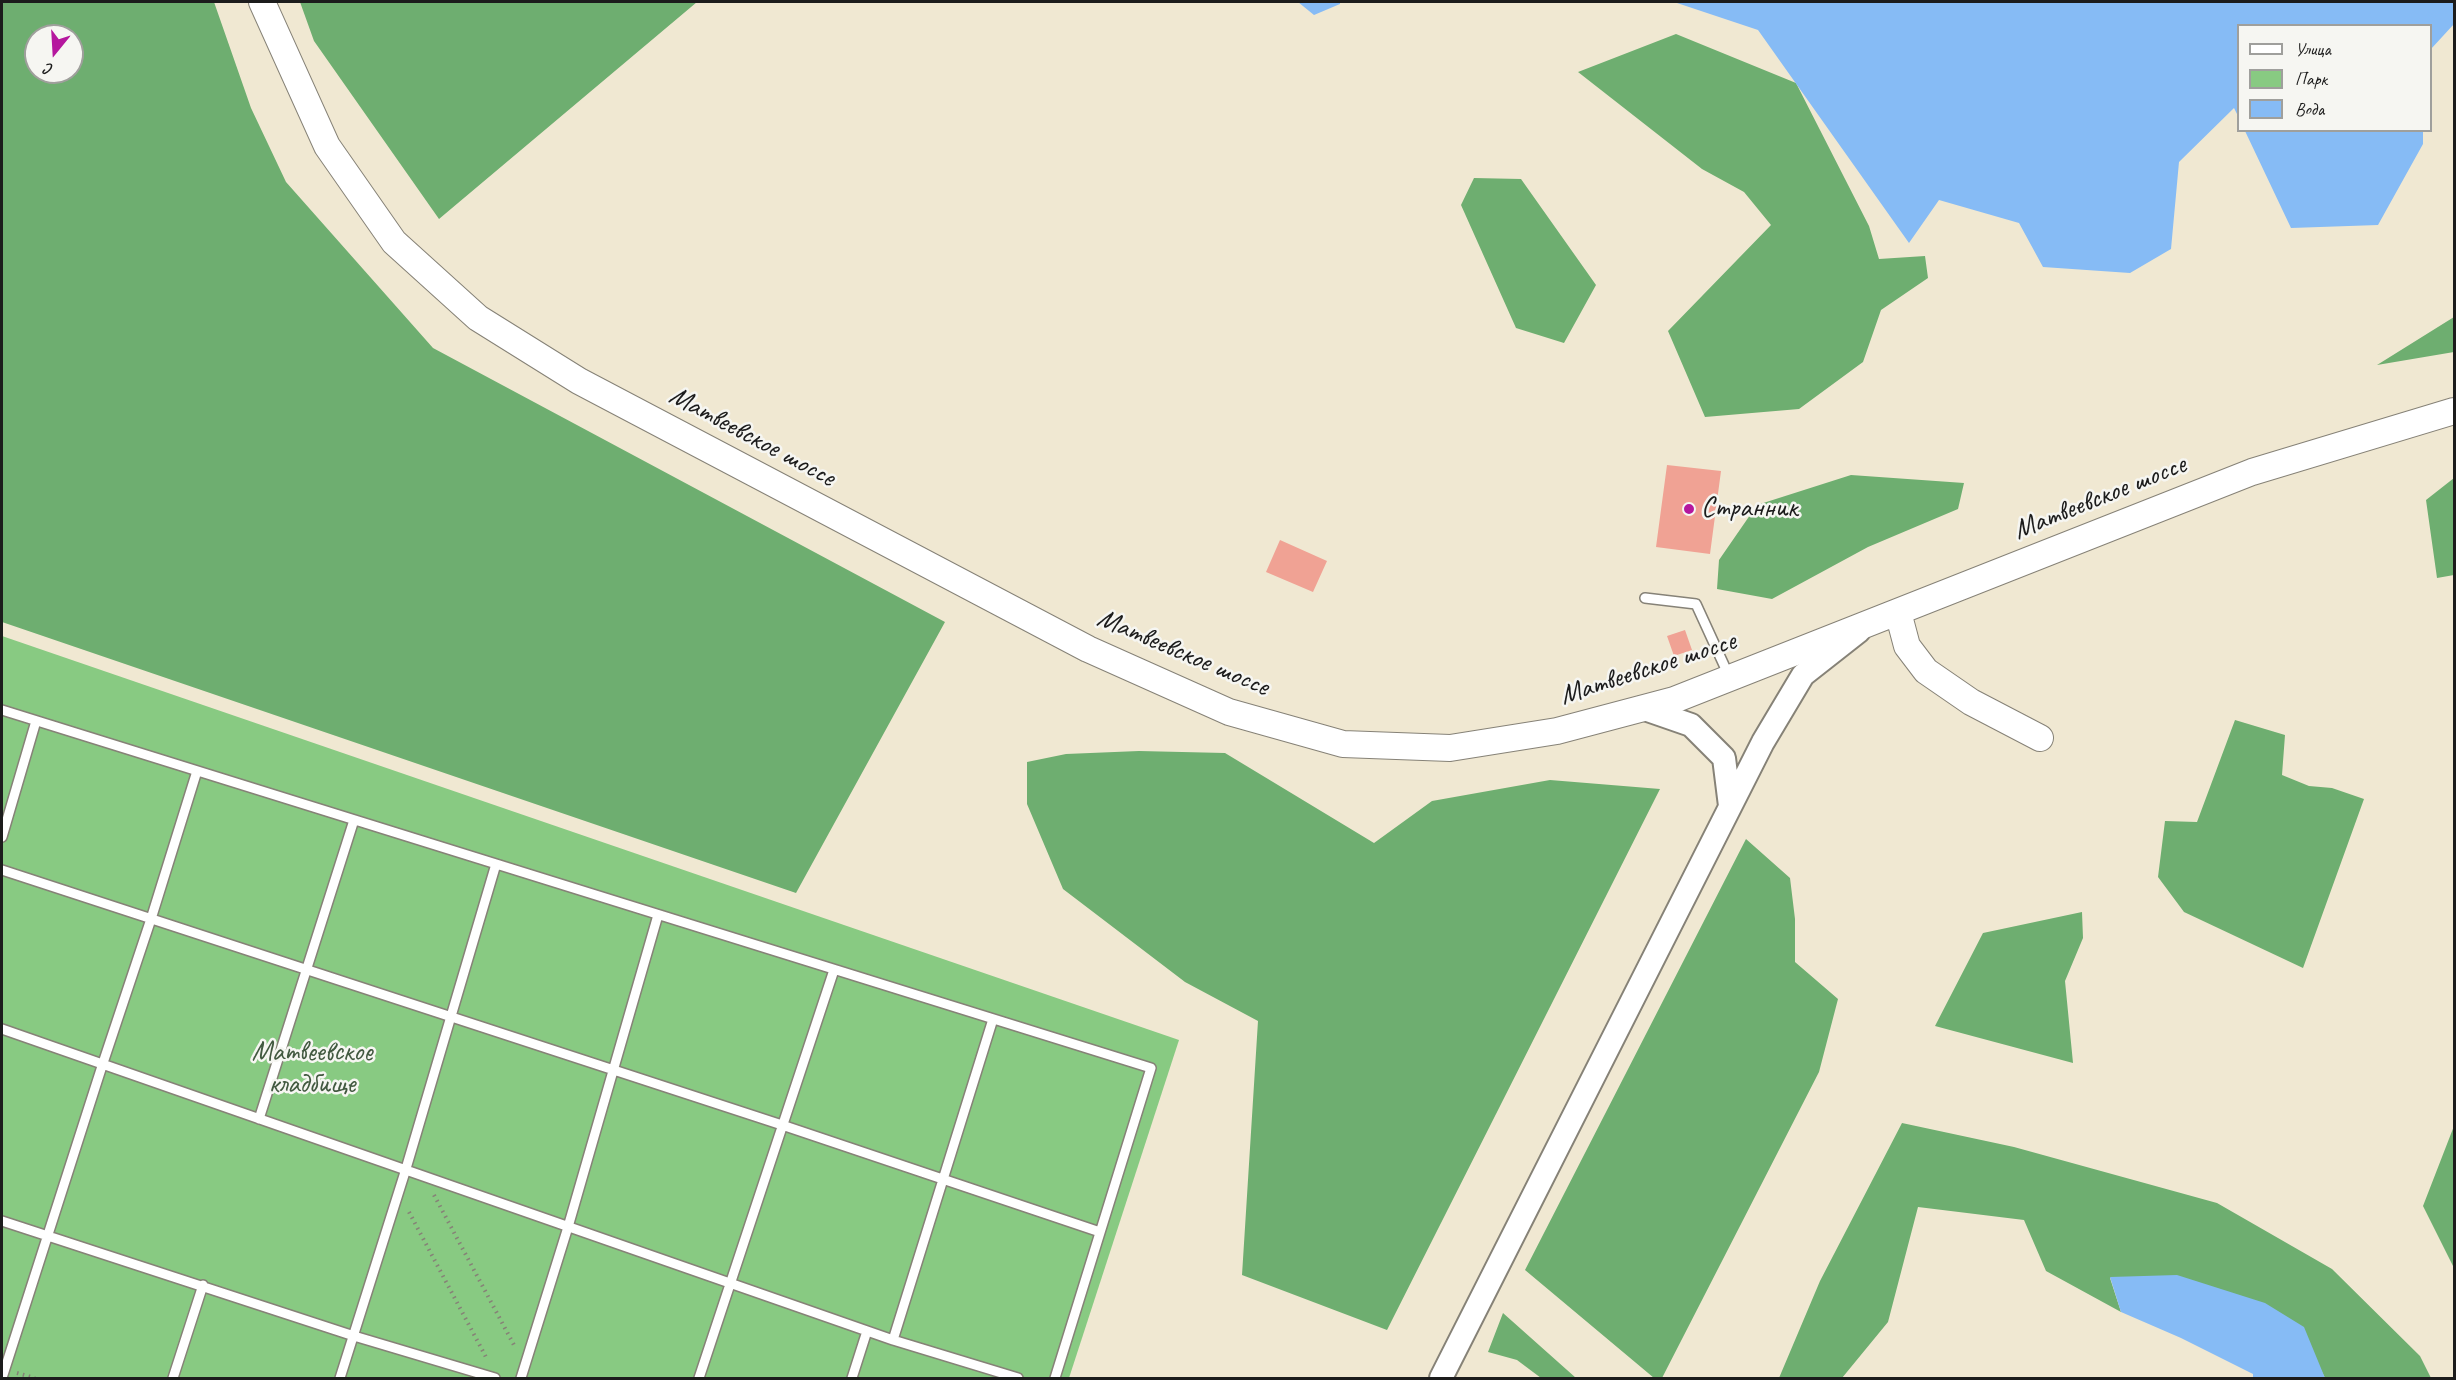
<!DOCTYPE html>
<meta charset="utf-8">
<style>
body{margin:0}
#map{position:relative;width:2456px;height:1380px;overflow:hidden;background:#f0e8d2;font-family:Caveat,sans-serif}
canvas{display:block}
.frame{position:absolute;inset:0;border:3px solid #1c1c1c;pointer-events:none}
.legend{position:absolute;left:2237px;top:24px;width:195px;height:108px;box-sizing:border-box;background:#f6f6f2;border:2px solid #9f9f9c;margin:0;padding:8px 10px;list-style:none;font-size:18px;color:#1c1c1c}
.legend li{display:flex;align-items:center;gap:12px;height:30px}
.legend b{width:30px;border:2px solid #9f9f9c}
.north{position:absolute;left:24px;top:24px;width:60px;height:60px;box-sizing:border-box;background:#f6f6f2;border:2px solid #9f9f9c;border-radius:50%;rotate:198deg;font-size:16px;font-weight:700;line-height:24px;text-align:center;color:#1c1c1c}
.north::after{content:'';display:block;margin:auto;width:21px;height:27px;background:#b5179e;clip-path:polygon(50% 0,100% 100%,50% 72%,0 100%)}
</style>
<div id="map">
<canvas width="2456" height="1380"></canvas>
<div class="frame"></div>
<ul class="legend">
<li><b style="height:8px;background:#fff"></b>Улица</li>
<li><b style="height:16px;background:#88ca82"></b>Парк</li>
<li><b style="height:16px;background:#86bbf5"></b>Вода</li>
</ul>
<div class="north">С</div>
</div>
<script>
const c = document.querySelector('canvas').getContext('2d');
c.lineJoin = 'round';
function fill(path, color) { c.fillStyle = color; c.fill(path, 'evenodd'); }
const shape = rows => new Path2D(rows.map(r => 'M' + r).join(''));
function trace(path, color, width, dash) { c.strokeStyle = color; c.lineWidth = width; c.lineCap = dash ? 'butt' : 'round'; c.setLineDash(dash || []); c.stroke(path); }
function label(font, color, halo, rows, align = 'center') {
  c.font = font + ' Caveat,sans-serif'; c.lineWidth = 5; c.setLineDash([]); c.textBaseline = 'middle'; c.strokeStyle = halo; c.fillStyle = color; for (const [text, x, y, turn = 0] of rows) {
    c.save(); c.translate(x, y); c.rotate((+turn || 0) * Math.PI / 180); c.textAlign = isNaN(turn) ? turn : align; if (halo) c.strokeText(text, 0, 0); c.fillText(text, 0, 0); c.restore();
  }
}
const green = shape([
 [2,636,1179,1040,1069,1378,2,1378]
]);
const forest = shape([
 [2,2,214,2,251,108,286,182,433,348,945,622,796,893,2,622],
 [36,36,72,36,72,72,36,72],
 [300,2,697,2,439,219,314,41],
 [1676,34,1796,83,1869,226,1879,259,1925,256,1928,278,1881,310,1863,362,1799,409,1705,417,1668,331,1771,225,1744,192,1702,169,1578,72],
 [1474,178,1521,179,1596,285,1564,343,1516,328,1461,205],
 [2454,317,2454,352,2377,365],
 [1851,475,1964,483,1958,509,1868,547,1772,599,1717,589,1719,560,1757,505],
 [2454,478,2454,575,2437,578,2426,500],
 [2235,720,2285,735,2282,775,2309,786,2332,788,2364,799,2303,968,2184,912,2158,877,2165,821,2197,822],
 [1139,751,1225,753,1374,843,1432,801,1550,780,1660,789,1387,1330,1242,1275,1258,1021,1185,982,1063,889,1027,804,1027,762,1066,754],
 [1746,839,1790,878,1795,919,1795,962,1838,999,1819,1072,1662,1378,1654,1378,1525,1270],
 [2082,912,2083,938,2065,981,2073,1063,1935,1026,1983,933],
 [1902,1123,2014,1147,2217,1203,2332,1269,2420,1356,2431,1378,2325,1378,2320,1368,2110,1278,2121,1312,2046,1271,2024,1220,1918,1207,1888,1322,1842,1378,1779,1378,1820,1281],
 [2454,1126,2454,1268,2423,1206],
 [1503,1313,1576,1378,1541,1378,1517,1360,1488,1352]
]);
const water = shape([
 [1298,2,1340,2,1340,4,1314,15],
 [1674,2,2454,2,2454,24,2431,49,2430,26,2238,26,2238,116,2234,108,2179,162,2171,249,2130,273,2043,267,2019,223,1939,200,1909,243,1758,30],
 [2245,131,2423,131,2423,144,2378,225,2291,228],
 [2177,1275,2265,1303,2304,1327,2325,1378,2253,1378,2253,1374,2181,1338,2121,1312,2110,1277]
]);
const building = shape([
 [1667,465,1721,471,1710,554,1656,547],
 [1280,540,1327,561,1313,592,1266,572],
 [1685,630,1692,650,1674,656,1667,636]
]);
const path = shape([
 [434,1195,515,1347],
 [409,1212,487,1359],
 [17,1373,35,1378]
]);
const service = shape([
 [1645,598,1696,604,1729,676],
 [2,710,1151,1068,1055,1378],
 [2,837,36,721],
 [2,870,782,1125,1100,1232],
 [2,1029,893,1340,1018,1378],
 [259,1119,354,820],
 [2,1221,354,1336,495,1378],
 [893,1340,993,1019],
 [2,1378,103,1063,151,919,197,771],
 [173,1378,203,1285],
 [340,1378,405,1172,496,864],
 [521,1378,568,1227,658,915],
 [699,1378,834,970],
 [852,1378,867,1331]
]);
const tertiary = shape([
 [1642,708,1691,725,1724,758,1730,806],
 [1441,1378,1763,742,1803,675,1859,631]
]);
const secondary = shape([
 [262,2,327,146,394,242,478,318,579,381,1088,649,1229,712,1343,744,1450,748,1557,731,1674,700,2252,472,2454,411],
 [1898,612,1907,646,1926,671,1971,702,2040,738]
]);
const markers = [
 [1689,509,6,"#b5179e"]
];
const streetNames = [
 ["Матвеевское шоссе",752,437,28],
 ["Матвеевское шоссе",2100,498,-22],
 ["Матвеевское шоссе",1183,653,23],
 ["Матвеевское шоссе",1648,669,-18]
];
const poiNames = [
 ["Странник",1701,509]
];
const parkNames = [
 ["Матвеевское",312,1053],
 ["кладбище",312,1085]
];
fill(green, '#88ca82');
fill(forest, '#6eae70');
fill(water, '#86bbf5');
fill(building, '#f0a294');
trace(service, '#868277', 12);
trace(tertiary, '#868277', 26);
trace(secondary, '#868277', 28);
trace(path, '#868277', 4, [1.5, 4.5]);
trace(service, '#fff', 9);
trace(tertiary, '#fff', 22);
trace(secondary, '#fff', 26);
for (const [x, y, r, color] of markers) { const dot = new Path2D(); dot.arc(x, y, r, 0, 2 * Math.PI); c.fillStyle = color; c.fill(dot); trace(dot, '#f6f6f2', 2); }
label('28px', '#1c1c1c', '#f6f6f2', streetNames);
label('28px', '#1c1c1c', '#f6f6f2', poiNames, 'left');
label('28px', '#425940', '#f6f6f2', parkNames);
</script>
